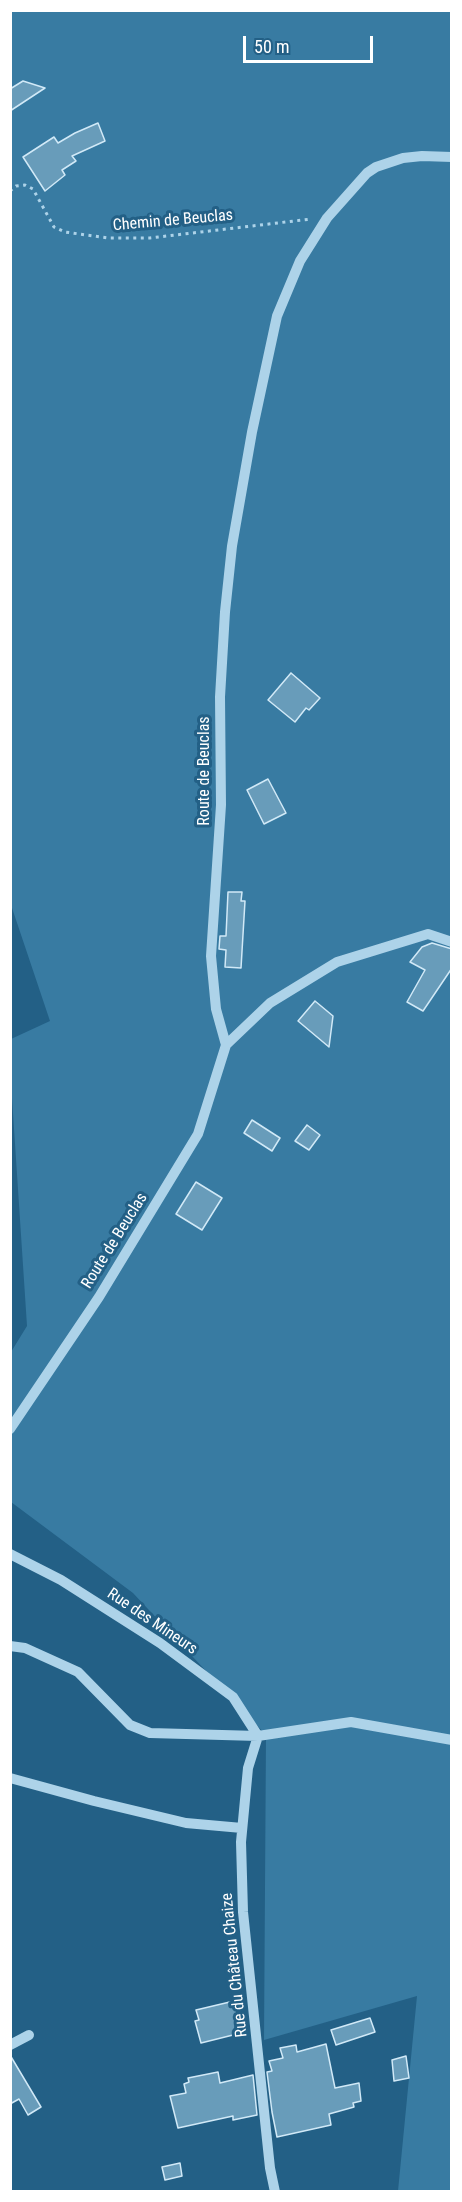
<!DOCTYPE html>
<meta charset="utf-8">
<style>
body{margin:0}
#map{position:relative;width:462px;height:2202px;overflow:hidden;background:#236086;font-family:"Roboto Condensed",sans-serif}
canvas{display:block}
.frame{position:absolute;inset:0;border:12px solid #fff;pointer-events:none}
.scale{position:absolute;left:243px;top:36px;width:130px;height:27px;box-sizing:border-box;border:3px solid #fff;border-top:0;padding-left:8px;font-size:18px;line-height:21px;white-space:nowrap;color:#fff;-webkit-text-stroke:4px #236086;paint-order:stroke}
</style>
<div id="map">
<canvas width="462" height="2202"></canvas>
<div class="frame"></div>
<div class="scale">50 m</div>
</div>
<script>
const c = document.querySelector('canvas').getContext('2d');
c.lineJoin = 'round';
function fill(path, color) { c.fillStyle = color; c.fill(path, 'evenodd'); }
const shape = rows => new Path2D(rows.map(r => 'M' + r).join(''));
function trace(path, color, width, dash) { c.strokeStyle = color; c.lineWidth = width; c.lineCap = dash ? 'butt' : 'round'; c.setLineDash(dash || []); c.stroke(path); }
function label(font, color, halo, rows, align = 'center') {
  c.font = font + ' "Roboto Condensed",sans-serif'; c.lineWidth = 6; c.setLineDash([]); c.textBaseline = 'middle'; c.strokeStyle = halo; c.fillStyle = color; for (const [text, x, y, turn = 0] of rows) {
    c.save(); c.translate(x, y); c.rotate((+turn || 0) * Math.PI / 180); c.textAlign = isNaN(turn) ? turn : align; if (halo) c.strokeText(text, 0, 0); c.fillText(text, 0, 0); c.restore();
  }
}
const green = shape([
 [11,11,451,11,451,2191,398,2191,417,1996,264,2040,266,1735,133,1593,11,1502,11,1352,27,1326,11,1083,11,1039,50,1021,10,902]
]);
const building = shape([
 [23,81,45,88,10,111,10,89,23,81],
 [98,123,105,141,72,156,76,161,62,170,65,175,45,191,23,157,54,137,58,143,75,133,98,123],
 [291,673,320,698,309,710,306,708,295,722,268,700,291,673],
 [268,779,286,813,264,824,247,790,268,779],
 [228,892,242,892,241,901,245,901,241,968,225,967,226,950,219,949,220,936,226,936,228,892],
 [432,943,452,949,452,968,423,1011,407,1002,425,970,410,962,422,947,432,943],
 [315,1001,333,1016,329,1047,298,1021,315,1001],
 [252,1120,280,1138,272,1151,244,1133,252,1120],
 [307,1125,320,1135,309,1150,295,1141,307,1125],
 [196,1182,222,1198,202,1230,176,1214,196,1182],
 [234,2001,241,2033,201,2043,195,2021,199,2020,196,2010,234,2001],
 [370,2018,375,2032,336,2045,331,2030,370,2018],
 [326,2044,335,2088,359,2083,361,2101,353,2103,354,2107,329,2114,331,2125,277,2137,272,2112,267,2072,272,2071,269,2061,283,2058,280,2048,296,2045,297,2052,326,2044],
 [10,2055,41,2107,28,2115,19,2099,10,2104,10,2055],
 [406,2056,409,2078,394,2081,392,2060,406,2056],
 [218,2072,220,2083,253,2075,257,2115,233,2120,233,2116,178,2128,170,2096,186,2093,184,2084,189,2082,188,2078,218,2072],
 [180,2163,182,2176,165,2180,162,2167,180,2163]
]);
const path = shape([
 [10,191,16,186,25,185,33,189,54,227,65,232,108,238,150,238,311,219]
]);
const minor = shape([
 [226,1045,270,1003,337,962,428,934,452,942],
 [10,1429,99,1297,198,1134,226,1045,216,1009,211,956,221,805,220,697,225,612,232,546,252,432,277,316,300,261,327,218,367,173,376,167,403,158,422,156,452,157],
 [10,1554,61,1580,160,1643,233,1697,258,1736],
 [10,1646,25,1648,78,1672,130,1725,150,1733,258,1736,351,1722,452,1740],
 [258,1736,248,1768,241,1842,243,1912,270,2168,275,2192],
 [10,1778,94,1801,186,1823,242,1828],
 [10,2045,29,2035]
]);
const streetNames = [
 ["Chemin de Beuclas",173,221,-5],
 ["Route de Beuclas",205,771,-90],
 ["Route de Beuclas",115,1241,-58],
 ["Rue des Mineurs",152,1622,34],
 ["Rue du Château Chaize",235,1965,-96]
];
fill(green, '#387ba2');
fill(building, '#689cba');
trace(building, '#d1e9f7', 1.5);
trace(path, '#add3e9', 3, [3, 4.5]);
trace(minor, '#add3e9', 10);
label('16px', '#fff', '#236086', streetNames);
</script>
